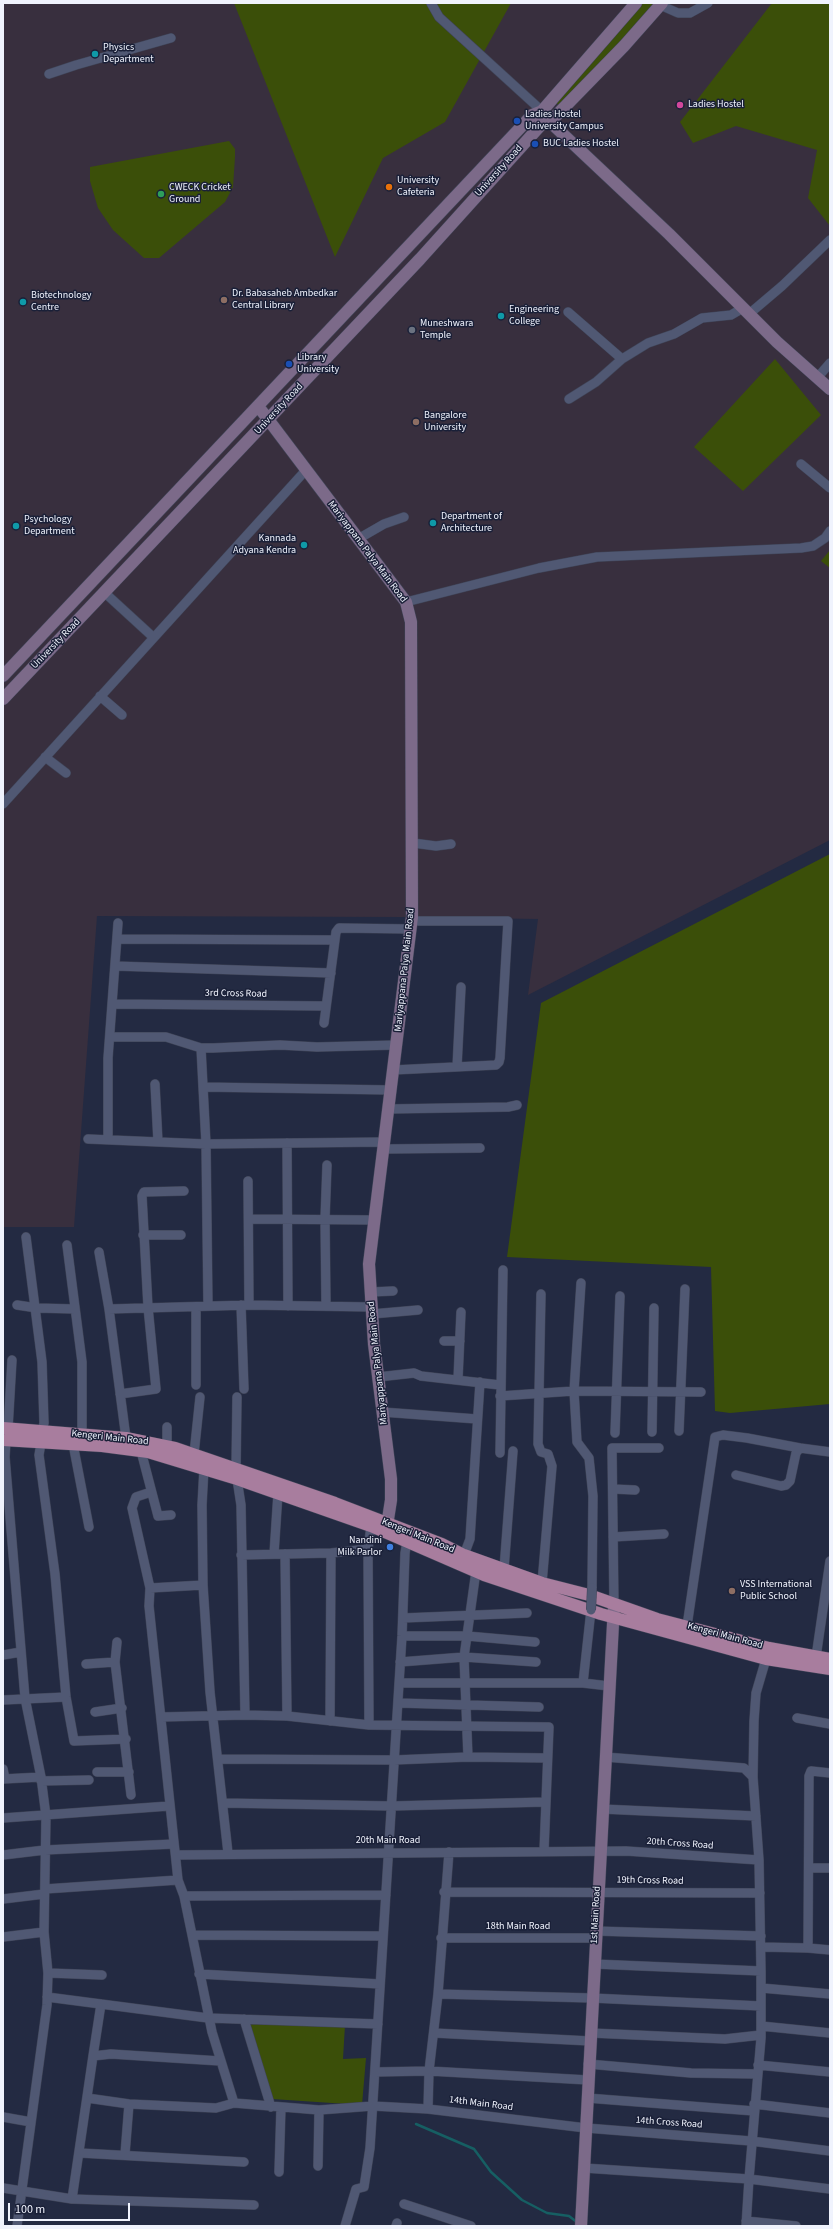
<!DOCTYPE html>
<style>
body{margin:0}
#map{position:relative;width:833px;height:2229px;overflow:hidden;background:#232a42;font-family:"Source Sans 3",sans-serif}
canvas{display:block}
.frame{position:absolute;inset:0;border:4px solid #f0f3fd;pointer-events:none}
.scale{position:absolute;left:8px;top:2203px;width:122px;height:18px;box-sizing:border-box;border:2px solid #f0f3fd;border-top:0;padding-left:5px;font-size:12px;line-height:14px;white-space:nowrap;color:#f0f3fd;-webkit-text-stroke:3px #1a2038;paint-order:stroke}
</style>
<div id="map">
<canvas width="833" height="2229"></canvas>
<div class="frame"></div>
<div class="scale">100 m</div>
</div>
<script>
const c = document.querySelector('canvas').getContext('2d');
c.lineJoin = 'round';
function fill(path, color) { c.fillStyle = color; c.fill(path, 'evenodd'); }
const shape = rows => new Path2D(rows.map(r => 'M' + r).join(''));
function trace(path, color, width, dash) { c.strokeStyle = color; c.lineWidth = width; c.lineCap = dash ? 'butt' : 'round'; c.setLineDash(dash || []); c.stroke(path); }
function label(font, color, halo, rows, align = 'center') {
  c.font = font + ' "Source Sans 3",sans-serif'; c.lineWidth = 3; c.setLineDash([]); c.textBaseline = 'middle'; c.strokeStyle = halo; c.fillStyle = color; for (const [text, x, y, turn = 0] of rows) {
    c.save(); c.translate(x, y); c.rotate((+turn || 0) * Math.PI / 180); c.textAlign = isNaN(turn) ? turn : align; if (halo) c.strokeText(text, 0, 0); c.fillText(text, 0, 0); c.restore();
  }
}
const education = shape([
 [3,3,830,3,830,840,528,995,538,919,398,917,97,916,74,1227,3,1227]
]);
const green = shape([
 [234,3,511,3,445,122,383,158,335,257],
 [641,3,655,3,561,108,555,101],
 [772,3,830,3,830,226,808,198,817,150,736,126,693,143,680,122],
 [229,141,235,149,235,157,233,187,225,202,159,258,144,258,113,230,98,208,90,181,90,167],
 [775,359,821,415,743,491,694,447],
 [830,550,830,568,821,561],
 [830,854,830,1404,730,1413,715,1411,711,1267,507,1257,541,1003],
 [250,2023,345,2025,343,2059,366,2058,362,2105,272,2099]
]);
const stream = shape([
 [416,2124,474,2149,491,2172,522,2200,547,2213,569,2216,578,2223]
]);
const street = shape([
 [431,3,439,17,542,111],
 [660,5,678,13,690,13,708,3],
 [49,74,76,65,171,38],
 [568,312,622,359],
 [749,314,782,286,830,240],
 [817,378,830,363],
 [569,399,596,382,622,359,648,343,674,334,702,318,731,315,743,308],
 [801,464,830,488],
 [358,539,384,524,404,517],
 [105,593,153,637],
 [406,602,539,568,597,557,801,548,813,546,825,538,830,531],
 [100,696,122,715],
 [45,757,66,773],
 [3,804,306,470],
 [413,843,436,846,451,844],
 [117,939,335,940],
 [115,966,331,973],
 [113,1004,326,1006],
 [324,1023,336,932,339,928,411,929],
 [110,1037,166,1037,201,1048,213,1048,280,1045,317,1047,396,1045],
 [201,1048,206,1144,208,1306],
 [457,1067,461,987],
 [393,1070,496,1065,499,1062,500,1058,508,921,412,921],
 [155,1084,158,1142],
 [203,1087,391,1090],
 [388,1109,508,1107,517,1105],
 [88,1139,206,1144,384,1142],
 [108,1140,108,1058,118,923],
 [287,1143,288,1306],
 [384,1149,480,1148],
 [248,1181,249,1305],
 [249,1219,375,1220],
 [143,1235,181,1235],
 [26,1237,42,1362,44,1423,42,1432],
 [67,1245,82,1362,82,1434],
 [99,1252,109,1309,126,1438],
 [581,1283,574,1391,577,1442,589,1458,593,1496,592,1588],
 [371,1292,393,1291],
 [541,1294,538,1444,541,1452,548,1454,552,1466,542,1583],
 [17,1305,37,1308,75,1309],
 [241,1305,244,1389],
 [326,1305,325,1219,327,1165],
 [109,1309,249,1305,372,1307],
 [372,1314,418,1310],
 [444,1341,460,1341],
 [378,1377,414,1373,421,1376,500,1385],
 [458,1379,461,1312],
 [196,1385,196,1307],
 [120,1394,156,1389,148,1307,142,1196,144,1192,184,1191],
 [500,1396,574,1391,701,1392],
 [382,1412,477,1419],
 [8,1429,12,1360],
 [679,1431,685,1289],
 [652,1432,654,1308],
 [615,1433,620,1296],
 [6,1441,5,1457,25,1698,41,1777,46,1816,44,1932,48,1973,47,2005,17,2226],
 [41,1443,39,1455,55,1574,66,1697,74,1741,126,1739],
 [73,1444,89,1527],
 [167,1446,167,1427],
 [141,1451,158,1516,171,1515],
 [500,1453,503,1270],
 [194,1454,200,1397],
 [204,1468,202,1505,203,1585,210,1692,228,1853],
 [236,1468,237,1397],
 [736,1475,781,1486,786,1485,790,1481,796,1453,800,1448,830,1452],
 [237,1479,241,1505,245,1715],
 [613,1489,635,1490],
 [613,1537,664,1534],
 [274,1554,278,1493],
 [285,1554,287,1716],
 [241,1555,331,1553,368,1549],
 [464,1555,470,1539,480,1382],
 [504,1569,513,1451],
 [203,1585,150,1588,149,1606,178,1880,184,1896,212,2032,234,2103],
 [150,1588,132,1508,136,1497,151,1492],
 [614,1605,612,1448,659,1448],
 [591,1610,583,1683,609,1686],
 [403,1618,527,1613],
 [687,1626,715,1437,723,1435,747,1438,800,1448],
 [402,1636,467,1636,535,1642],
 [117,1642,115,1662,131,1795],
 [3,1655,21,1652],
 [816,1657,830,1561],
 [400,1662,464,1657,536,1662],
 [86,1664,115,1662],
 [399,1683,583,1683],
 [3,1700,66,1697],
 [398,1703,539,1707],
 [95,1712,122,1708],
 [161,1717,245,1715,287,1716,369,1725,549,1727,544,1851],
 [797,1718,830,1724],
 [330,1721,331,1553],
 [369,1725,368,1549,371,1526],
 [468,1757,464,1657,476,1571],
 [605,1757,744,1768,753,1777],
 [219,1759,394,1760,468,1757,547,1758],
 [3,1769,5,1779],
 [97,1772,129,1772],
 [830,1773,811,1771,809,1776,808,1948,830,1950],
 [3,1779,41,1777],
 [41,1781,89,1780],
 [223,1803,392,1806,545,1802],
 [602,1809,756,1816],
 [3,1818,169,1806],
 [3,1855,45,1850,174,1844],
 [176,1855,626,1851,759,1860],
 [809,1868,830,1868],
 [444,1892,760,1893],
 [184,1896,386,1895],
 [3,1899,44,1894,45,1889,178,1880],
 [596,1931,761,1936],
 [192,1935,383,1936],
 [3,1937,44,1932],
 [441,1938,595,1938],
 [761,1947,808,1948],
 [594,1964,761,1971],
 [48,1973,102,1975],
 [199,1974,380,1984],
 [761,1988,830,1994],
 [438,1994,592,1998,761,2006],
 [47,1997,208,2018,378,2024],
 [244,2019,271,2107],
 [761,2026,830,2033],
 [434,2033,590,2041],
 [591,2033,725,2039,761,2035],
 [93,2056,101,2004],
 [588,2064,691,2073,757,2074],
 [758,2065,830,2072],
 [375,2072,429,2071,588,2080],
 [87,2098,129,2104,216,2108,234,2103,319,2110,373,2106,428,2109,586,2128,751,2141,830,2151],
 [587,2098,754,2111],
 [754,2104,830,2113],
 [428,2109,429,2071,438,1994,449,1852],
 [3,2117,31,2122],
 [80,2153,244,2162],
 [125,2154,129,2104],
 [318,2166,319,2110],
 [584,2168,749,2179,761,2038,761,1971,759,1860,753,1777,754,1721,756,1693,766,1659],
 [279,2172,281,2107],
 [3,2188,72,2199,93,2056,111,2054,220,2061],
 [72,2199,254,2205],
 [404,2204,471,2226],
 [746,2221,796,2226],
 [345,2226,356,2189,364,2187,370,2148,402,1636,405,1553,408,1536],
 [396,2226,397,2223],
 [746,2226,749,2179,830,2189]
]);
const secondary = shape([
 [542,111,550,122,669,234,777,342,830,389],
 [550,122,624,46,662,3],
 [258,406,406,602,411,622,412,917,369,1264,374,1344,391,1479,391,1500,386,1532],
 [3,676,520,128,532,115,542,111,636,3],
 [3,699,420,259,540,126,542,111],
 [581,2226,614,1605]
]);
const primary = shape([
 [3,1428,126,1438,175,1448,335,1503,442,1544,464,1555,542,1583,589,1595,657,1619,769,1648,830,1659],
 [3,1440,102,1446,148,1452,237,1479,371,1526,484,1575,601,1614,766,1659,830,1669]
]);
const streetBridge = shape([
 [591,1610,592,1588]
]);
const markers = [
 [95,54,4,"#0f9aa8"],
 [680,105,4,"#d1479c"],
 [517,121,4,"#1a4fb4"],
 [535,144,4,"#1a4fb4"],
 [389,187,4,"#e8710a"],
 [161,194,4,"#2e9e5b"],
 [224,300,4,"#8d6e63"],
 [23,302,4,"#0f9aa8"],
 [501,316,4,"#0f9aa8"],
 [412,330,4,"#6b7280"],
 [289,364,4,"#1a4fb4"],
 [416,422,4,"#8d6e63"],
 [433,523,4,"#0f9aa8"],
 [16,526,4,"#0f9aa8"],
 [304,545,4,"#0f9aa8"],
 [390,1547,4,"#3f7fe0"],
 [732,1591,4,"#8d6e63"]
];
const poiNames = [
 ["Physics",103,48],
 ["Department",103,60],
 ["Ladies Hostel",688,105],
 ["Ladies Hostel",525,115],
 ["University Campus",525,127],
 ["BUC Ladies Hostel",543,144],
 ["University",397,181],
 ["Cafeteria",397,193],
 ["CWECK Cricket",169,188],
 ["Ground",169,200],
 ["Dr. Babasaheb Ambedkar",232,294],
 ["Central Library",232,306],
 ["Biotechnology",31,296],
 ["Centre",31,308],
 ["Engineering",509,310],
 ["College",509,322],
 ["Muneshwara",420,324],
 ["Temple",420,336],
 ["Library",297,358],
 ["University",297,370],
 ["Bangalore",424,416],
 ["University",424,428],
 ["Department of",441,517],
 ["Architecture",441,529],
 ["Psychology",24,520],
 ["Department",24,532],
 ["Kannada",296,539,"right"],
 ["Adyana Kendra",296,551,"right"],
 ["Nandini",382,1541,"right"],
 ["Milk Parlor",382,1553,"right"],
 ["VSS International",740,1585],
 ["Public School",740,1597]
];
const streetNames = [
 ["University Road",499,171,-48],
 ["University Road",279,409,-47],
 ["Mariyappana Palya Main Road",367,552,53],
 ["University Road",56,644,-46],
 ["Mariyappana Palya Main Road",405,970,-84],
 ["3rd Cross Road",236,994,1],
 ["Mariyappana Palya Main Road",378,1363,-96],
 ["Kengeri Main Road",110,1438,6],
 ["Kengeri Main Road",418,1536,22],
 ["Kengeri Main Road",725,1636,15],
 ["20th Main Road",388,1841],
 ["20th Cross Road",680,1844,4],
 ["19th Cross Road",650,1881,1],
 ["1st Main Road",596,1915,-87],
 ["18th Main Road",518,1927],
 ["14th Main Road",481,2104,7],
 ["14th Cross Road",669,2123,4]
];
fill(education, '#382f3e');
fill(green, '#3b4f09');
trace(stream, '#165f63', 2.5);
trace(street, '#3f4457', 10);
trace(secondary, '#3f4457', 13);
trace(primary, '#3f4457', 13);
trace(street, '#505873', 9);
trace(secondary, '#7c6a89', 12);
trace(primary, '#a87d9e', 12);
trace(streetBridge, '#3f4457', 10, []);
trace(streetBridge, '#505873', 9);
for (const [x, y, r, color] of markers) { const dot = new Path2D(); dot.arc(x, y, r, 0, 2 * Math.PI); c.fillStyle = color; c.fill(dot); trace(dot, '#1a2038', 1.5); }
label('10px', '#f0f3fd', '#1a2038', poiNames, 'left');
label('10px', '#f0f3fd', '#1a2038', streetNames);
</script>
